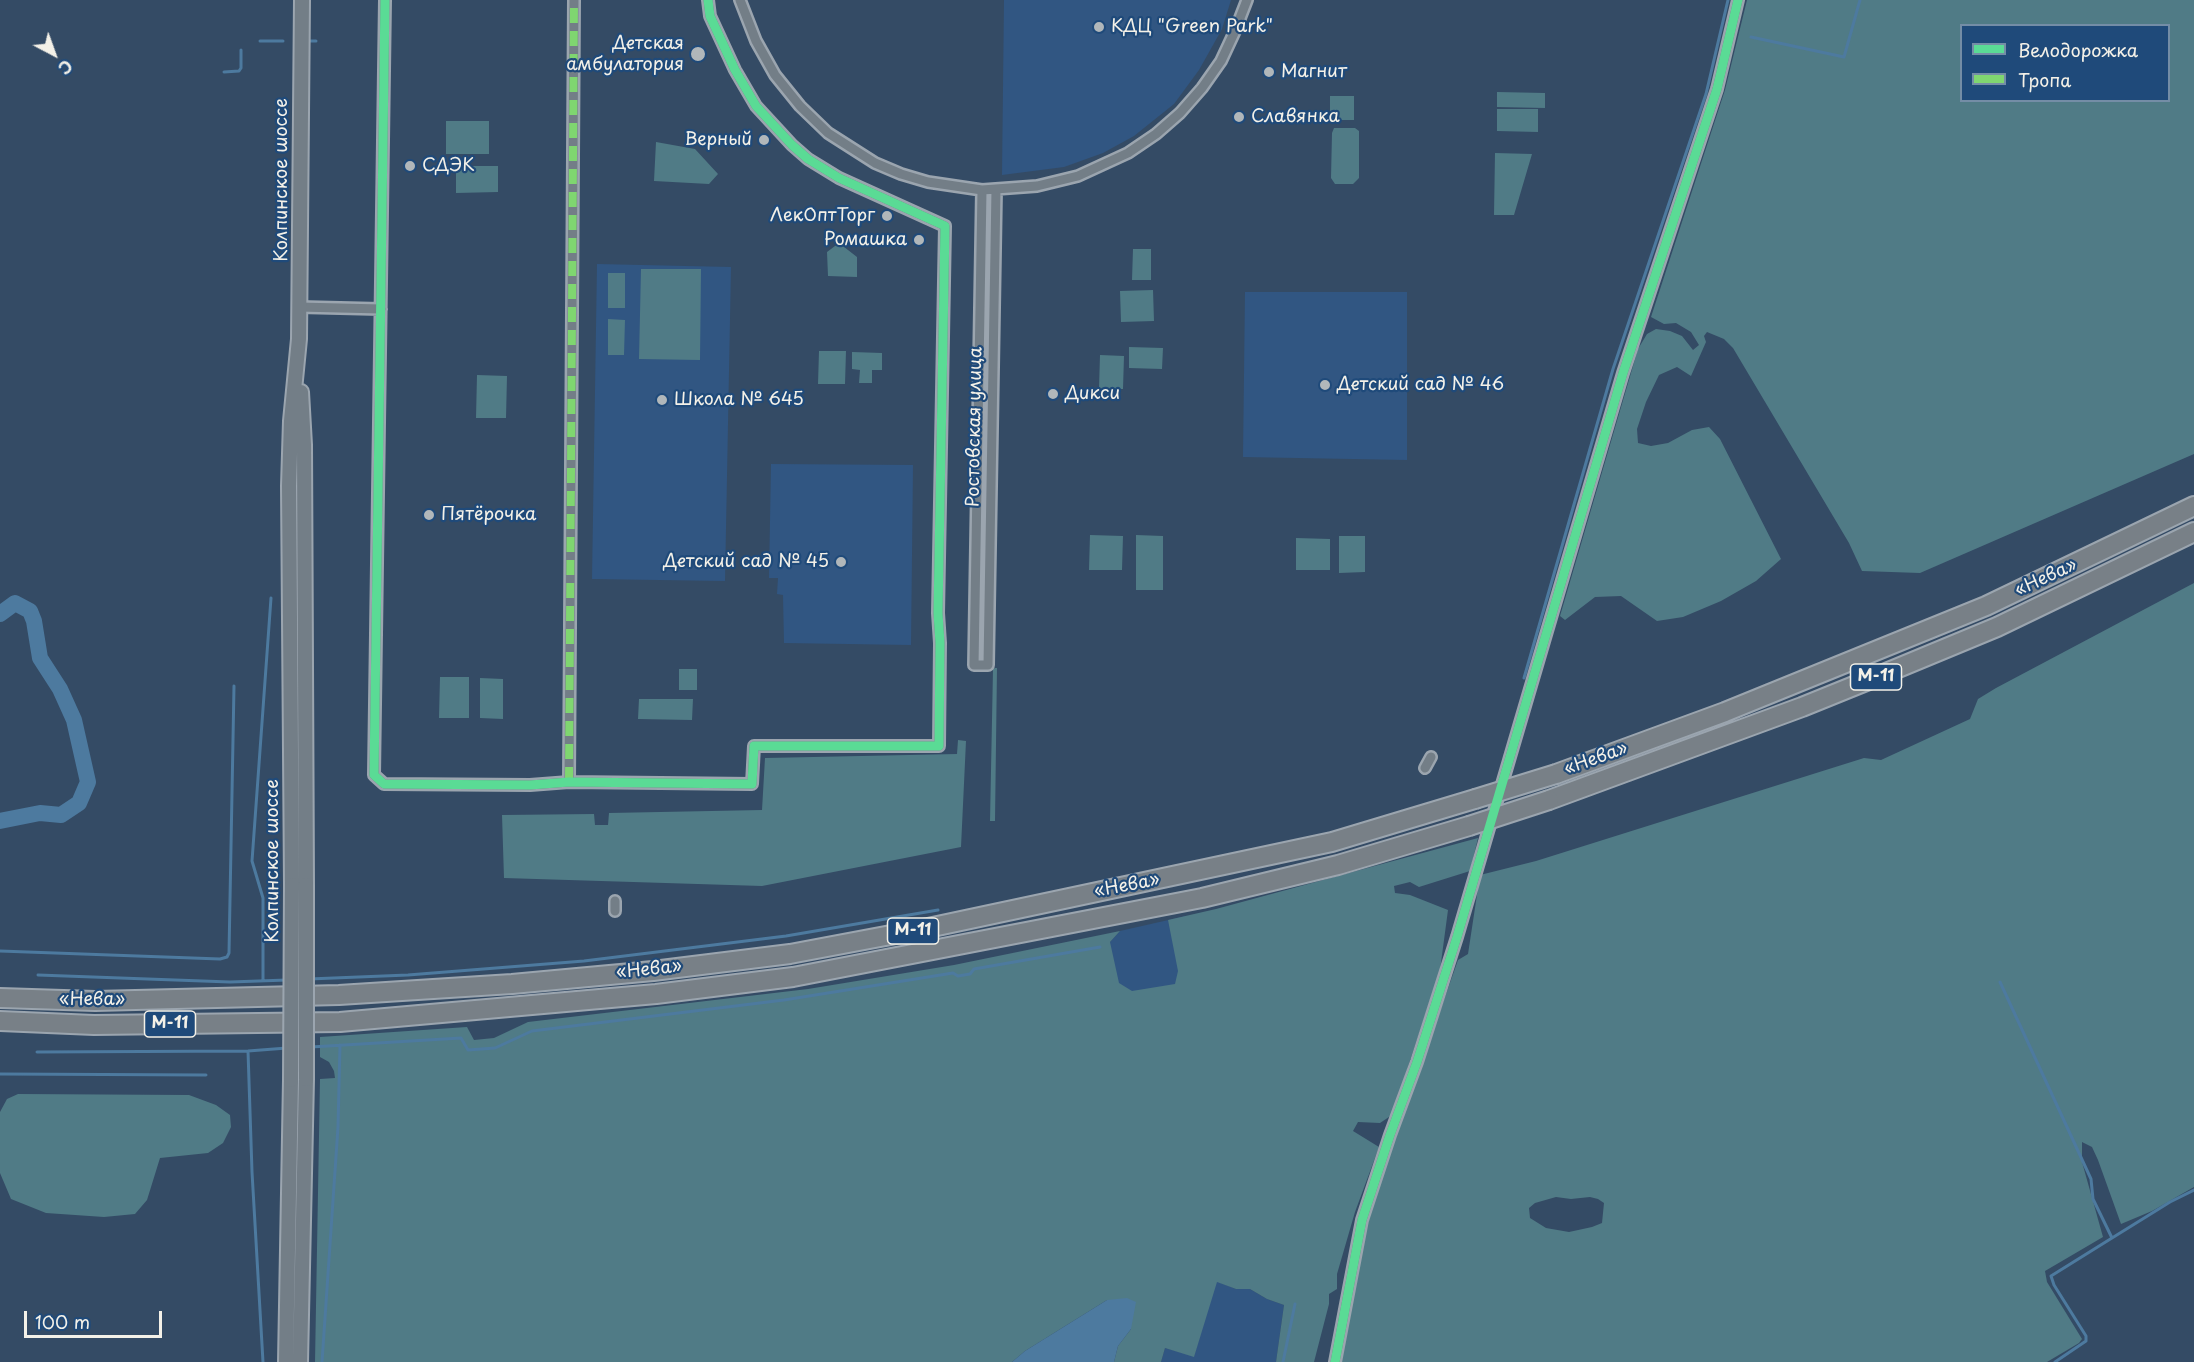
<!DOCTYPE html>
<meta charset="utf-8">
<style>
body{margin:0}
#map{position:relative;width:2194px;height:1362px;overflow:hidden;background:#344b65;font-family:"Playpen Sans",sans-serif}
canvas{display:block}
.legend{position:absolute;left:1960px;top:24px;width:210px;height:78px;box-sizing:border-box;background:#1f4a7a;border:2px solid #748da6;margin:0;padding:8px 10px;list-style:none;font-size:18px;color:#f4f1e8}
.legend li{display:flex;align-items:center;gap:12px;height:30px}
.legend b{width:30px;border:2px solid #748da6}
.north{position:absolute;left:24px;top:24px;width:60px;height:60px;-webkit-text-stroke:4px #1f4a7a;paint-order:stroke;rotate:139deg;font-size:16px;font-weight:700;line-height:24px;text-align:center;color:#f4f1e8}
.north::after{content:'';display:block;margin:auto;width:21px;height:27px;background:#f4f1e8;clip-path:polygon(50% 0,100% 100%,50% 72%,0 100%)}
.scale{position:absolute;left:24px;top:1311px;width:138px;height:27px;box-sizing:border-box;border:3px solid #f4f1e8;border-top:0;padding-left:8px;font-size:18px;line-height:21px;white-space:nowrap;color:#f4f1e8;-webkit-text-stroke:4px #1f4a7a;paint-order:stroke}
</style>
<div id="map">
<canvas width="2194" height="1362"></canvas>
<ul class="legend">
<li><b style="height:8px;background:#5adb95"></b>Велодорожка</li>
<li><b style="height:8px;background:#7fd670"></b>Тропа</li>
</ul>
<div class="north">С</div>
<div class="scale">100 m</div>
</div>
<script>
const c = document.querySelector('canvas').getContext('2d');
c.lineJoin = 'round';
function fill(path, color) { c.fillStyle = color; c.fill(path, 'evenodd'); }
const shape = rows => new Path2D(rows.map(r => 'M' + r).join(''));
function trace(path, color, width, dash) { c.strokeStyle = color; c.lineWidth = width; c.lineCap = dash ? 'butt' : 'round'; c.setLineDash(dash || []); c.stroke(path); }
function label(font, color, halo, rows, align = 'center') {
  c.font = font + ' "Playpen Sans",sans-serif'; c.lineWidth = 4.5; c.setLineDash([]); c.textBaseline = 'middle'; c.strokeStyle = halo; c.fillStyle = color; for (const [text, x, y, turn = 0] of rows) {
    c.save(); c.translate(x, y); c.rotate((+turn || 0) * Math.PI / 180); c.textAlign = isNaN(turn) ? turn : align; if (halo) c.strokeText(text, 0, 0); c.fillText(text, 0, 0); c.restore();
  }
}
const built = shape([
 [1004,0,1231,0,1222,29,1199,70,1174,104,1134,136,1103,153,1064,167,1002,175],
 [597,264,731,267,725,581,592,579],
 [1245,292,1407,292,1407,460,1243,457],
 [771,464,913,465,911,645,784,643,783,595,777,594,778,578,769,578],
 [1186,916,1219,945,1149,1034,1103,962,1109,943,1120,931],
 [1216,1281,1236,1289,1250,1289,1267,1299,1284,1305,1276,1362,1161,1362,1165,1348,1194,1356]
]);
const green = shape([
 [1747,0,2194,0,2194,454,1920,573,1862,571,1849,543,1733,348,1724,339,1707,332,1704,336,1706,342,1691,376,1677,367,1659,375,1646,402,1637,429,1638,443,1651,446,1668,443,1692,430,1709,427,1720,439,1781,559,1756,581,1721,601,1683,617,1657,621,1621,596,1595,597,1565,620,1560,616,1638,349,1647,334,1656,329,1670,331,1682,336,1693,350,1699,345,1691,332,1676,323,1664,324,1651,317,1725,90],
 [1962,26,2168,26,2168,100,1962,100],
 [1497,92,1545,93,1545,108,1497,107],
 [1330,96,1354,96,1354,120,1330,120],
 [1497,109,1538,109,1538,132,1497,131],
 [446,121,489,121,489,154,446,154],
 [1334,128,1355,128,1359,131,1359,178,1353,184,1335,184,1331,178,1332,133],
 [656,142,695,149,718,174,709,184,654,181],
 [1495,153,1532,154,1514,215,1494,215],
 [456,166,498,166,498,192,456,193],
 [839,243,857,257,857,277,828,276,827,252],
 [1133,249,1151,249,1151,280,1132,280],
 [641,269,701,269,700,360,639,359],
 [608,273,625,273,625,308,608,308],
 [1153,290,1154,321,1121,322,1120,291],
 [608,319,625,320,624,355,608,355],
 [1129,347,1163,348,1162,369,1129,368],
 [819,351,846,351,845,384,818,384],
 [852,352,882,353,882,370,872,370,872,383,859,383,860,370,852,369],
 [1100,355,1124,356,1123,389,1099,389],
 [477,375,507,376,506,418,476,418],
 [1090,535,1123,536,1122,570,1089,570],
 [1136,535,1163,536,1163,590,1136,590],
 [1339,536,1365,536,1365,572,1339,573],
 [1296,538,1330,539,1330,570,1296,570],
 [2194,583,2194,1187,2152,1211,2121,1224,2098,1160,2092,1147,2082,1142,2082,1162,2103,1237,2045,1271,2047,1282,2082,1339,2079,1343,2047,1362,1341,1362,1367,1219,1458,960,1468,954,1480,875,1536,861,1864,758,1881,760,1970,719,1978,699,1996,688],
 [1556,1197,1571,1199,1590,1197,1598,1199,1604,1203,1602,1223,1592,1227,1569,1232,1546,1228,1530,1218,1529,1208,1535,1203],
 [995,668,997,668,995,821,990,821,993,669],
 [679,669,697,669,697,690,679,690],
 [440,677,469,677,469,718,439,718],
 [480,678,503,679,503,719,480,718],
 [639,699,693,699,692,720,638,719],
 [958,740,966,741,961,847,762,886,504,878,502,815,594,814,595,825,608,825,609,813,762,810,765,758,957,754],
 [1478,838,1470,871,1419,887,1410,882,1394,886,1395,893,1410,895,1448,910,1440,970,1392,1115,1380,1123,1358,1122,1353,1131,1379,1147,1355,1212,1337,1274,1337,1289,1329,1294,1329,1304,1314,1362,1276,1362,1284,1305,1267,1299,1250,1289,1236,1289,1217,1282,1194,1357,1165,1348,1161,1362,1114,1362,1118,1346,1131,1329,1107,1300,1025,1351,1012,1362,315,1362,320,1079,335,1078,334,1071,329,1062,320,1057,320,1037,467,1027,474,1040,494,1038,528,1022,808,989,954,965,1120,931,1110,942,1119,983,1132,991,1175,984,1178,971,1168,920,1216,909],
 [18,1094,189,1095,216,1105,230,1115,231,1127,223,1143,208,1153,160,1158,147,1200,135,1214,104,1217,46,1213,11,1199,0,1173,0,1112,7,1099]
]);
const water = shape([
 [1127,1298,1136,1302,1131,1329,1118,1346,1114,1362,1012,1362,1025,1351,1107,1300]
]);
const stream = shape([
 [1751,37,1844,57,1860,0],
 [260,41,283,41],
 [307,41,316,41],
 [224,72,239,71,241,68,241,50],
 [1524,678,1613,369,1706,94,1728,0],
 [0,951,220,959,227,957,229,953,234,686],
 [38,975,230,982,287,980],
 [309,979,408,975,584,961,786,936,938,910],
 [263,981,263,898,252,861,271,598],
 [2000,982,2091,1179,2093,1199,2112,1238,2051,1276,2054,1285,2086,1336,2086,1341,2055,1362],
 [311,1047,461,1038,468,1050,495,1048,532,1031,784,1000,953,973,958,976,970,974,974,969,1100,947],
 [248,1051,252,1172,263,1362],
 [37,1052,248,1051,287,1048],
 [0,1074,206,1075],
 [2112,1238,2170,1202,2194,1190],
 [322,1362,338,1127,340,1045],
 [1283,1362,1295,1304]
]);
const river = shape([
 [0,614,15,603,30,611,34,621,40,658,60,689,74,720,88,782,79,803,61,815,40,813,0,821]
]);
const minor = shape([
 [385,0,374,775,384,784,530,785,569,782,752,784,754,746,939,746,940,643,938,613,945,226,839,178,808,159,792,145,756,106,735,70,710,16,708,0],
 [740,0,756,41,775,75,800,106,828,133,875,163,901,174,928,182,982,190,1037,186,1078,176,1128,153,1156,134,1180,113,1202,88,1221,61,1235,31,1247,0],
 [982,190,974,665,988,665,996,189],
 [299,307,381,309],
 [1425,768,1431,757],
 [569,782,574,0],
 [615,901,615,911],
 [1335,1362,1362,1220,1390,1135,1417,1062,1457,937,1623,373,1717,89,1738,0]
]);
const secondary = shape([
 [301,392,304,445,306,885],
 [292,885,289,486,291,421,299,339,302,0],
 [286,1362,291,1080],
 [300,1362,306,1079]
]);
const motorway = shape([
 [1556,774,1725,712,1986,606,2194,506],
 [1549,800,1802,707,1886,673,1997,627,2194,532],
 [0,998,95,1001,339,995,512,984,653,971,790,954,928,928,1332,842,1475,799],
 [0,1021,94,1025,340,1022,656,994,793,977,1202,898,1338,865,1469,826]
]);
const secondaryBridge = shape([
 [306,1079,306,885],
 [291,1080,292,885]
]);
const motorwayBridge = shape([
 [1475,799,1556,774],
 [1469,826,1549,800]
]);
const quiet = shape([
 [569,782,574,0]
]);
const cycleway = shape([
 [385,0,374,775,384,784,530,785,569,782,752,784,754,746,939,746,940,643,938,613,945,226,839,178,808,159,792,145,756,106,735,70,710,16,708,0],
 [1335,1362,1362,1220,1390,1135,1417,1062,1457,937,1623,373,1717,89,1738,0]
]);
const markers = [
 [1099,27,6,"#b1b7ba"],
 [698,54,8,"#b1b7ba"],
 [1269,72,6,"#b1b7ba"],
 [1239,117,6,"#b1b7ba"],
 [764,140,6,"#b1b7ba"],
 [410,166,6,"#b1b7ba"],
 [887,216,6,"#b1b7ba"],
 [919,240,6,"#b1b7ba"],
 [1325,385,6,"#b1b7ba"],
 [1053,394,6,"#b1b7ba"],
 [662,400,6,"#b1b7ba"],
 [429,515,6,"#b1b7ba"],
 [841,562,6,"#b1b7ba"]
];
const shields = [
 [1876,677,51],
 [913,931,51],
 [170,1024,51]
];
const shieldNames = [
 ["М-11",1876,677],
 ["М-11",913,931],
 ["М-11",170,1024]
];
const poiNames = [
 ["КДЦ \"Green Park\"",1111,27],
 ["Детская",684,44,"right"],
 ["амбулатория",684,65,"right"],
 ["Магнит",1281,72],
 ["Славянка",1251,117],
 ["Верный",752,140,"right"],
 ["СДЭК",422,166],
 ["ЛекОптТорг",875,216,"right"],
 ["Ромашка",907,240,"right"],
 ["Детский сад № 46",1337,385],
 ["Дикси",1065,394],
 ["Школа № 645",674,400],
 ["Пятёрочка",441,515],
 ["Детский сад № 45",829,562,"right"]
];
const streetNames = [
 ["Колпинское шоссе",282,180,-90],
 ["Ростовская улица",975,427,-89],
 ["«Нева»",2046,578,-25],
 ["«Нева»",1596,759,-20],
 ["Колпинское шоссе",273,861,-90],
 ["«Нева»",1127,886,-11],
 ["«Нева»",649,970,-6],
 ["«Нева»",92,1000]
];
fill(built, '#315682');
fill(green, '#507b86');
fill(water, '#4d7a9f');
trace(stream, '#4d7a9f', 3);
trace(river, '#4d7a9f', 16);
trace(minor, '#9ba5af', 14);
trace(secondary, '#9ba5af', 18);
trace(motorway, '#9ba5af', 22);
trace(minor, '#737e87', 9);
trace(secondary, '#737e87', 14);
trace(motorway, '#788087', 18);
trace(secondaryBridge, '#9ba5af', 18, []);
trace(motorwayBridge, '#9ba5af', 22, []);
trace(secondaryBridge, '#737e87', 14);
trace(motorwayBridge, '#788087', 18);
trace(quiet, '#7fd670', 8, [15, 8]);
trace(cycleway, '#5adb95', 9);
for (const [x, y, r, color] of markers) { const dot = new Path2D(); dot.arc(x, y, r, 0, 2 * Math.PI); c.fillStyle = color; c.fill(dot); trace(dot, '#1f4a7a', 2); }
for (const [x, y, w] of shields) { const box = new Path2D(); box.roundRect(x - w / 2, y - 13, w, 26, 4.5); c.fillStyle = '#1f4a7a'; c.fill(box); trace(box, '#f4f1e8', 1.5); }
label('bold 16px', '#f4f1e8', null, shieldNames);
label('18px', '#f4f1e8', '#1f4a7a', poiNames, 'left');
label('18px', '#f4f1e8', '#1f4a7a', streetNames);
</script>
